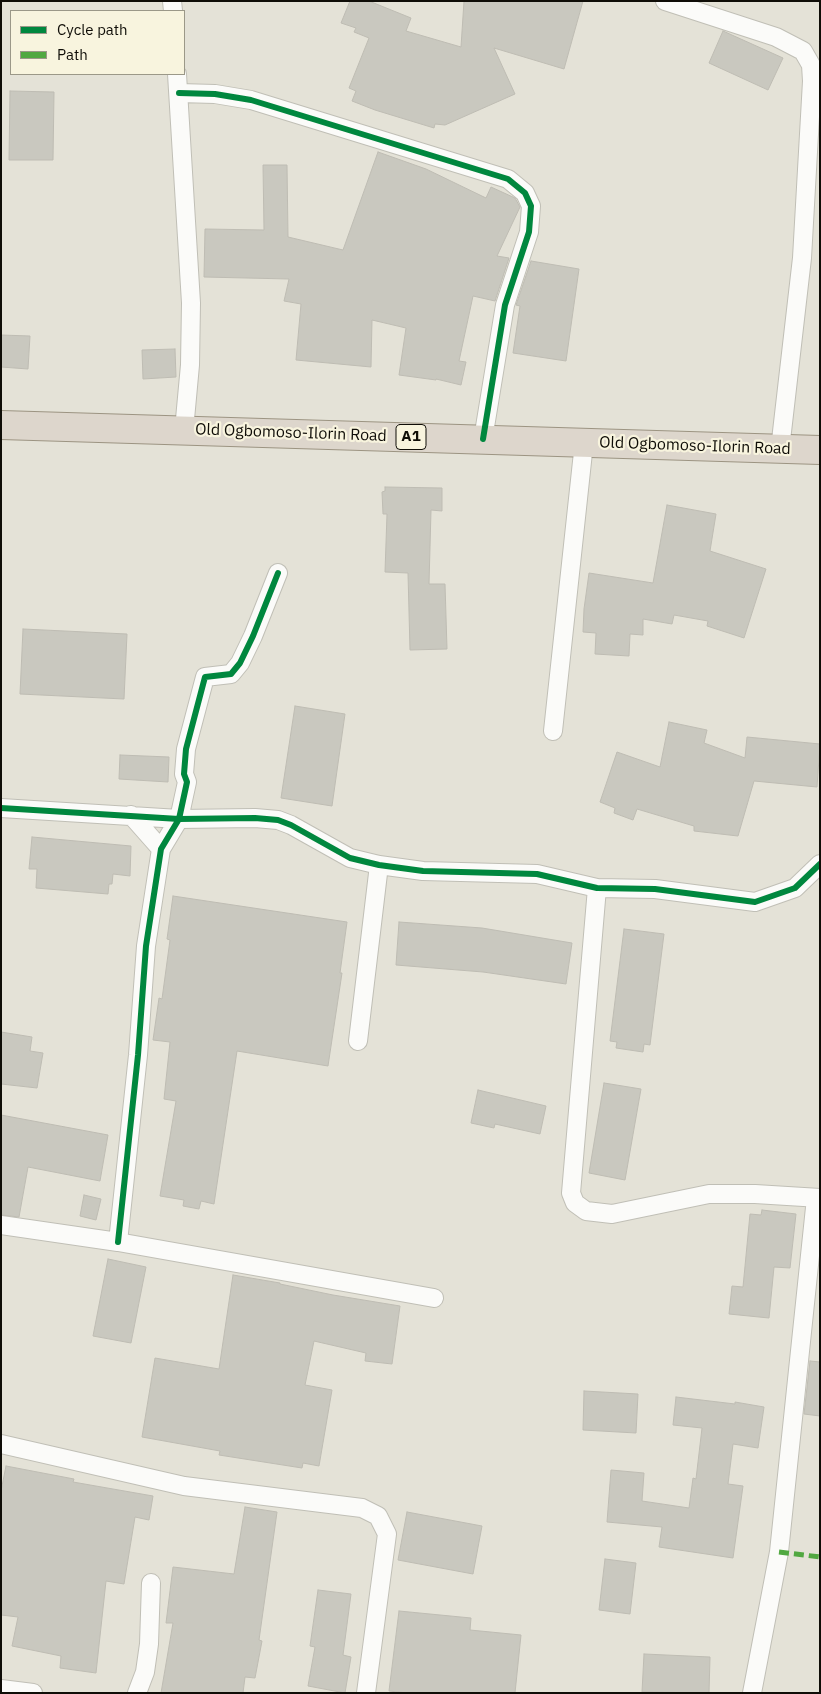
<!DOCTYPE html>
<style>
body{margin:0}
#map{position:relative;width:821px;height:1694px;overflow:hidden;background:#e4e2d7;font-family:"IBM Plex Sans",sans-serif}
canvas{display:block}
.frame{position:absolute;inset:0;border:2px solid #0f0d07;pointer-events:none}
.legend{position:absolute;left:10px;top:10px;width:175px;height:65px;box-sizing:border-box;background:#f8f4de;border:1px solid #9b9888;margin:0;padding:6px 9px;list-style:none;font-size:15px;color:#0f0d07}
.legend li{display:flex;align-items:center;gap:10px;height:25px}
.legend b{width:25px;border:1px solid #9b9888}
</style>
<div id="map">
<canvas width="821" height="1694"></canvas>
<div class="frame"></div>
<ul class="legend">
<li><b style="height:6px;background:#00873e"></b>Cycle path</li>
<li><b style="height:6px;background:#51a841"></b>Path</li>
</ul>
</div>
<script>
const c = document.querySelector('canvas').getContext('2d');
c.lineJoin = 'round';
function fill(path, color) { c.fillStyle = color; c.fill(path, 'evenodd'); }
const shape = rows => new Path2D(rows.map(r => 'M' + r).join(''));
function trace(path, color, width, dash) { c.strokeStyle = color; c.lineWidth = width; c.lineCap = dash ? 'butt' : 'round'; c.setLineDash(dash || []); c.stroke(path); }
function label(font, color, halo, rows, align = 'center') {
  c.font = font + ' "IBM Plex Sans",sans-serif'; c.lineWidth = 4.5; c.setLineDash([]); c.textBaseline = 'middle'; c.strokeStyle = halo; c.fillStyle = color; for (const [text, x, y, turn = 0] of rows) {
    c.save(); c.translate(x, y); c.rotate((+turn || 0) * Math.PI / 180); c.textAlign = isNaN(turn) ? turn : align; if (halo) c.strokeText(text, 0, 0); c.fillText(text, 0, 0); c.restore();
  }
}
const building = shape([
 [350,1,369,1,411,18,406,31,461,47,464,1,583,1,564,69,494,48,515,94,445,125,435,124,434,128,375,110,352,101,356,91,349,88,369,38,354,32,356,28,341,23,350,1],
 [723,31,783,58,768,90,709,63,723,31],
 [10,91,54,92,53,160,9,160,10,91],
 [378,152,426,169,486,198,491,187,515,198,520,207,497,256,509,258,495,301,473,296,459,361,466,362,461,385,436,379,436,380,399,375,406,328,372,320,371,367,296,360,301,304,284,301,289,279,204,277,205,229,264,230,263,165,287,165,288,237,343,250,378,152],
 [531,261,579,269,566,361,513,353,520,306,516,305,531,261],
 [1,335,30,336,28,369,1,367,1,335],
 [175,349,176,377,143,379,142,350,175,349],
 [385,487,442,488,442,511,431,510,429,584,445,584,447,649,410,650,408,573,385,572,387,514,383,514,382,492,385,491,385,487],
 [667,505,716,514,710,551,766,569,744,638,707,626,708,621,674,615,672,624,643,619,643,635,630,634,629,656,595,654,596,633,583,632,584,609,589,573,653,583,667,505],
 [23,629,127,634,124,699,20,694,23,629],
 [295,706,345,714,332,806,281,798,295,706],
 [669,722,707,730,704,743,745,758,747,737,820,744,817,787,754,781,738,836,694,831,694,826,637,809,633,820,614,813,615,808,600,802,617,752,660,767,669,722],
 [120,755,169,757,168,782,119,779,120,755],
 [32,837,131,846,130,876,113,874,112,884,109,884,108,894,36,888,37,869,29,869,32,837],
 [173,896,347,922,340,973,342,973,328,1066,237,1051,214,1204,201,1201,199,1209,183,1206,184,1200,160,1196,176,1101,164,1099,170,1042,153,1040,159,998,162,999,170,940,167,939,173,896],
 [399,922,482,928,572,943,566,984,483,972,396,965,399,922],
 [624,929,664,934,650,1045,644,1044,643,1052,616,1048,617,1042,610,1041,624,929],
 [1,1032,32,1037,30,1051,43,1053,37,1088,1,1084,1,1032],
 [604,1083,641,1089,625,1180,589,1173,604,1083],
 [478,1090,546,1106,540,1134,495,1124,494,1128,471,1123,478,1090],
 [1,1115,108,1135,100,1181,28,1167,19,1217,1,1215,1,1115],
 [84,1195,101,1199,96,1220,80,1216,84,1195],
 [762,1210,796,1214,790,1268,774,1267,769,1318,729,1314,732,1286,743,1287,750,1214,761,1215,762,1210],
 [108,1259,146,1267,131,1343,93,1336,108,1259],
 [233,1275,280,1283,280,1284,333,1295,400,1306,392,1364,365,1361,366,1353,314,1341,305,1385,332,1390,319,1466,303,1463,302,1468,219,1455,220,1451,142,1437,155,1358,219,1369,233,1275],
 [810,1361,820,1362,820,1416,804,1414,810,1361],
 [584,1391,638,1394,636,1433,583,1430,584,1391],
 [676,1397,735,1404,735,1402,764,1407,758,1448,733,1444,728,1484,743,1486,733,1558,659,1547,662,1527,607,1522,611,1470,644,1473,642,1501,689,1508,693,1478,696,1479,702,1428,673,1425,676,1397],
 [6,1466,74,1479,73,1482,153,1496,149,1520,135,1517,124,1584,106,1581,96,1673,60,1668,61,1656,12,1646,18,1617,1,1615,1,1491,6,1466],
 [245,1507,277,1512,259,1640,262,1641,255,1678,245,1677,243,1693,161,1693,173,1623,166,1623,173,1567,234,1574,245,1507],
 [407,1512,482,1526,473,1574,398,1560,407,1512],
 [605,1559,636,1563,630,1614,599,1610,605,1559],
 [318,1590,351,1594,343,1655,351,1657,345,1693,308,1686,315,1647,310,1646,318,1590],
 [399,1611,471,1618,470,1630,521,1635,515,1693,407,1693,389,1691,399,1611],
 [644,1654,710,1657,709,1693,642,1692,644,1654]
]);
const minor = shape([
 [172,1,173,11],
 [665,1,776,37,803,51,811,65,812,81,802,258,780,449],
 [177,74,191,303,190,365,184,430],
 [179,93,215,94,251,100,508,179,525,193,531,206,529,232,505,305,483,439],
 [553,731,584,443],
 [1,808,179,819,255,818,278,820,291,825,350,858,379,865,423,871,537,874,597,888,655,889,755,902,795,888,820,864],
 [131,815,161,849],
 [597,888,571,1193,575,1203,586,1211,612,1214,709,1194,755,1194,820,1198],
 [358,1041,379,865],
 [1,1225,118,1242,434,1298],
 [118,1242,138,1055,146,946,161,849,179,819,187,782,184,774,186,749,205,677,231,674,240,663,253,636,278,573],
 [1,1444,184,1486,362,1508,378,1516,387,1534,366,1693],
 [1,1689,33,1693],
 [137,1693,145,1672,149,1644,151,1583],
 [752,1693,779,1552,816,1198]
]);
const trunk = shape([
 [1,425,820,450]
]);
const quiet = shape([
 [779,1552,820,1557]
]);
const cycleway = shape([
 [179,93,215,94,251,100,508,179,525,193,531,206,529,232,505,305,483,439],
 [1,808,179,819,255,818,278,820,291,825,350,858,379,865,423,871,537,874,597,888,655,889,755,902,795,888,820,864],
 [118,1242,138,1055,146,946,161,849,179,819,187,782,184,774,186,749,205,677,231,674,240,663,253,636,278,573]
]);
const shields = [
 [411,437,30]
];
const shieldNames = [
 ["A1",411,437]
];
const streetNames = [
 ["Old Ogbomoso-Ilorin Road",291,433,2],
 ["Old Ogbomoso-Ilorin Road",695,446,2]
];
fill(building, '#c9c8bf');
trace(building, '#bebcb3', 1);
trace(minor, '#c0bfb6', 20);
trace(trunk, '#9c9482', 30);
trace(minor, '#fbfbf9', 18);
trace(trunk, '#ddd6cc', 28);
trace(quiet, '#51a841', 5, [10, 5]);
trace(cycleway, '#00873e', 6);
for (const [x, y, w] of shields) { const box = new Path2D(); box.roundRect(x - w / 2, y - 12.5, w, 25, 4); c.fillStyle = '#f8f4de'; c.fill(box); trace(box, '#0f0d07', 1); }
label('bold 15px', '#0f0d07', null, shieldNames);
label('16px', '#0f0d07', '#f8f4de', streetNames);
</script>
